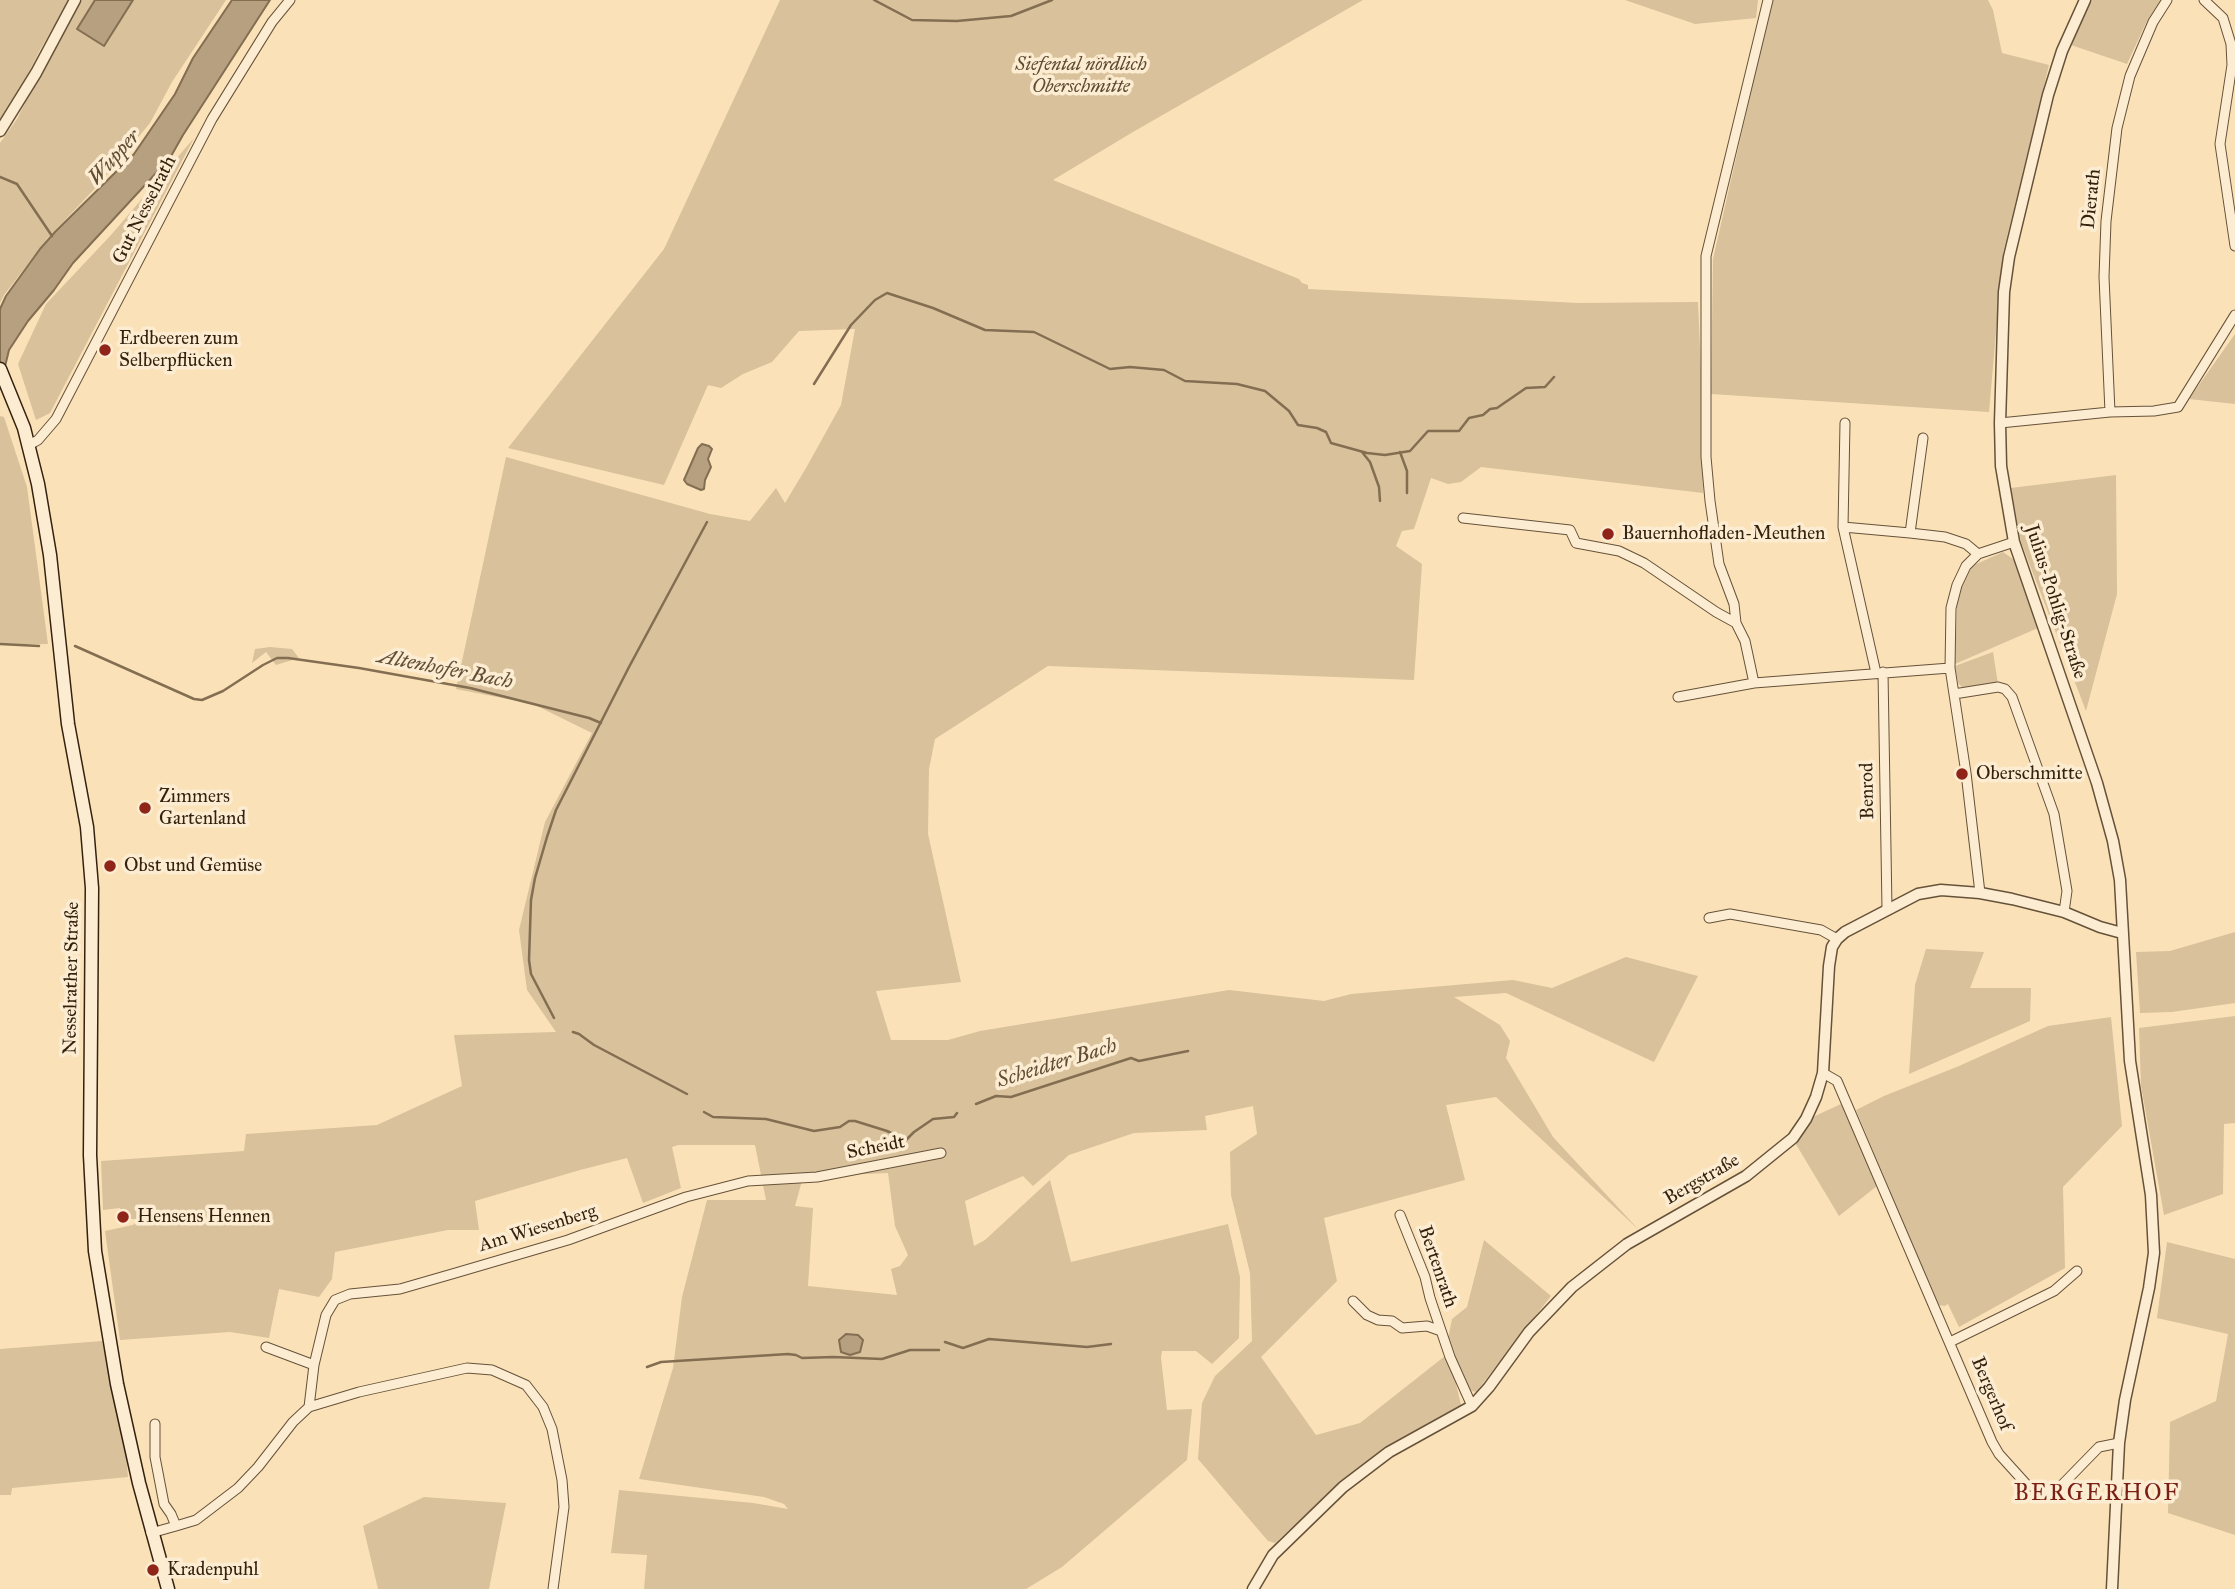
<!DOCTYPE html>
<meta charset="utf-8">
<style>
body{margin:0}
canvas{display:block;background:#fae1b8}
</style>
<canvas width="2235" height="1589"></canvas>
<script>
const c = document.querySelector('canvas').getContext('2d');
c.lineJoin = 'round';
function fill(path, color) { c.fillStyle = color; c.fill(path, 'evenodd'); }
const shape = rows => new Path2D(rows.map(r => 'M' + r).join(''));
function trace(path, color, width, dash) { c.strokeStyle = color; c.lineWidth = width; c.lineCap = dash ? 'butt' : 'round'; c.setLineDash(dash || []); c.stroke(path); }
function label(font, color, halo, rows, align = 'center') {
  c.font = font + ' "IM FELL Great Primer",serif'; c.lineWidth = 7; c.setLineDash([]); c.textBaseline = 'middle'; c.strokeStyle = halo; c.fillStyle = color; for (const [text, x, y, turn = 0] of rows) {
    c.save(); c.translate(x, y); c.rotate((+turn || 0) * Math.PI / 180); c.textAlign = isNaN(turn) ? turn : align; if (halo) c.strokeText(text, 0, 0); c.fillText(text, 0, 0); c.restore();
  }
}
const green = shape([
 [0,0,69,0,40,50,11,108,0,123],
 [82,0,226,0,172,82,150,123,102,181,47,239,4,295,0,303,0,143,17,119,48,57],
 [780,0,1363,0,1133,132,1053,180,1299,279,1302,283,1308,285,1308,289,1578,303,1698,302,1702,393,1703,493,1481,467,1461,482,1448,484,1431,478,1414,529,1402,531,1396,546,1422,564,1414,680,1048,666,935,739,929,769,928,834,961,982,876,991,891,1040,948,1040,980,1031,1229,990,1324,1001,1351,994,1513,980,1552,988,1626,957,1698,976,1654,1062,1506,993,1454,997,1500,1025,1510,1041,1506,1058,1553,1137,1639,1230,1496,1097,1446,1105,1465,1180,1324,1218,1337,1281,1261,1357,1316,1435,1360,1423,1445,1356,1455,1380,1461,1405,1386,1447,1347,1476,1275,1543,1268,1541,1198,1459,1202,1403,1215,1376,1252,1341,1250,1273,1231,1195,1230,1152,1257,1134,1253,1106,1205,1116,1207,1130,1134,1133,1069,1155,1033,1186,1023,1176,965,1201,974,1246,985,1240,1050,1180,1071,1262,1228,1224,1240,1277,1239,1338,1212,1364,1196,1351,1162,1351,1161,1358,1167,1410,1192,1409,1187,1460,1062,1567,1026,1589,644,1589,647,1555,611,1553,619,1490,753,1503,788,1509,784,1504,764,1497,639,1479,673,1368,682,1297,707,1200,766,1200,755,1145,678,1145,672,1147,681,1188,643,1203,627,1158,580,1170,475,1201,479,1230,448,1230,335,1252,332,1279,319,1297,279,1289,269,1338,230,1332,120,1340,105,1231,133,1225,138,1219,128,1219,127,1213,121,1213,120,1208,103,1210,101,1161,244,1151,246,1134,377,1125,462,1086,454,1035,556,1032,527,990,519,930,545,822,592,733,533,704,456,689,506,457,710,514,750,521,776,488,785,503,806,468,841,405,855,329,799,331,772,362,743,374,721,388,708,385,664,485,508,448,664,249],
 [888,1173,895,1226,908,1255,900,1266,891,1269,897,1295,808,1286,813,1208,795,1206,803,1177],
 [1625,0,1758,0,1756,18,1695,24],
 [1772,0,1988,0,1993,10,2002,53,2049,65,2003,253,1989,412,1711,394,1713,259],
 [2092,0,2161,0,2146,23,2127,64,2071,45],
 [194,138,50,413,36,420,18,364,46,304,111,235],
 [2235,334,2235,404,2189,399],
 [0,416,4,417,27,487,48,644,0,645],
 [2116,475,2117,594,2086,711,2021,542,2011,488],
 [2003,552,2013,559,2017,567,2038,628,1955,664,1957,605,1961,588,1972,566],
 [270,647,292,649,299,658,276,665,266,652,252,663,255,649],
 [1993,652,1998,684,1963,688,1958,683,1955,666],
 [2235,932,2235,1003,2172,1012,2140,1013,2136,952,2170,951],
 [1926,949,1984,952,1970,988,2031,988,2030,1021,1909,1074,1915,985],
 [2235,1016,2235,1123,2224,1124,2223,1194,2164,1215,2141,1086,2139,1028],
 [2111,1017,2122,1126,2063,1187,2065,1268,1959,1327,1948,1304,1945,1306,1938,1305,1856,1110,1884,1096,1959,1066,2048,1026],
 [1843,1103,1877,1186,1839,1216,1794,1141,1813,1117],
 [1484,1240,1551,1296,1476,1392,1468,1390,1448,1339,1452,1319,1467,1307],
 [2167,1242,2235,1259,2235,1535,2168,1513,2170,1422,2216,1401,2228,1334,2157,1318],
 [102,1341,126,1454,128,1477,12,1488,11,1495,0,1495,0,1349],
 [424,1497,506,1503,489,1589,378,1589,363,1526]
]);
const water = shape([
 [95,0,133,0,104,46,77,29,95,0],
 [232,0,270,0,183,135,170,158,73,263,54,290,28,321,9,350,0,387,0,309,6,296,40,249,55,232,134,154,175,94,193,58,232,0],
 [702,444,709,446,712,449,708,459,711,467,705,480,704,489,701,490,687,484,684,480,698,448,702,444],
 [846,1334,858,1335,863,1340,860,1352,850,1355,841,1352,839,1340,846,1334]
]);
const stream = shape([
 [874,0,912,20,957,21,1011,16,1052,0],
 [0,177,17,184,52,236],
 [814,384,851,325,875,300,887,293,933,308,985,330,1034,332,1110,369,1130,367,1164,370,1185,381,1237,384,1265,391,1289,411,1298,425,1317,428,1326,432,1331,443,1367,453,1385,455,1410,451,1428,431,1459,431,1469,418,1483,415,1490,409,1497,408,1526,388,1545,387,1554,377],
 [1362,452,1370,462,1379,487,1380,501],
 [1400,452,1407,471,1407,493],
 [0,644,39,646],
 [75,646,194,699,202,700,223,691,263,665,277,658,288,658,359,668,470,688,589,718,601,723],
 [554,1018,531,974,529,960,531,900,535,878,547,837,556,810,629,667,707,522],
 [573,1032,579,1034,594,1045,687,1094],
 [976,1104,996,1096,1011,1097,1131,1058,1139,1061,1188,1051],
 [704,1112,713,1117,766,1119,814,1131,840,1127,849,1121,855,1121,887,1131,906,1140,914,1132,933,1119,954,1117,957,1113],
 [945,1342,963,1348,989,1339,1087,1347,1111,1344],
 [647,1367,661,1362,788,1354,796,1355,802,1358,833,1357,882,1359,910,1350,939,1350]
]);
const minor = shape([
 [2204,0,2223,18,2231,44,2232,65,2220,144,2235,246],
 [2110,412,2104,277,2106,221,2117,128,2130,76,2153,22,2167,0],
 [1845,423,1843,527,1876,673],
 [2000,423,2110,412,2154,411,2178,407,2235,315],
 [29,445,38,440,56,419,212,119,272,22,290,0],
 [1463,518,1570,530,1576,543,1619,551,1644,563,1716,612,1736,623],
 [1843,527,1910,533,1923,438],
 [1910,533,1945,537,1966,544,1978,554],
 [1883,672,1887,909],
 [1754,683,1745,641,1736,623,1734,604,1719,564,1710,501,1706,457,1706,256,1768,0],
 [1954,694,1998,687,2005,689,2012,697,2054,814,2067,891,2064,912],
 [1678,697,1754,683,1950,668],
 [1980,893,1966,773,1950,668,1951,608,1957,585,1966,566,1978,554,2014,542],
 [1709,918,1730,914,1821,930,1837,939],
 [1823,1073,1837,1081,1846,1102,1992,1442,1999,1454,2027,1485,2049,1491,2059,1488,2099,1447,2119,1443],
 [1400,1215,1425,1277,1430,1298,1450,1357,1472,1406],
 [1353,1301,1367,1315,1378,1320,1392,1321,1402,1328,1427,1326,1441,1331],
 [1950,1342,2054,1291,2077,1271],
 [266,1347,314,1365],
 [309,1407,314,1365,326,1315,335,1300,350,1294,400,1289,452,1274,568,1240,686,1197,748,1181,817,1177,941,1153],
 [176,1526,196,1520,238,1488,258,1467,293,1422,309,1407,359,1392,467,1368,492,1370,526,1385,543,1407,552,1429,562,1480,564,1507,553,1589],
 [151,1533,176,1526,171,1514,164,1504,155,1457,155,1424]
]);
const tertiary = shape([
 [2085,0,2062,51,2048,95,2009,257,2004,292,2000,423,2001,466,2014,542,2097,783,2113,841,2120,880,2130,1061,2151,1195,2154,1253,2149,1288,2125,1400,2119,1443,2112,1589],
 [0,131,36,73,75,0],
 [1253,1589,1273,1555,1343,1487,1389,1452,1472,1406,1489,1387,1529,1332,1572,1287,1627,1244,1746,1176,1793,1138,1806,1119,1816,1097,1823,1073,1829,966,1832,947,1837,939,1845,932,1918,894,1941,890,1980,893,2012,899,2064,912,2100,927,2122,933]
]);
const secondary = shape([
 [0,369,24,428,38,484,50,555,68,724,87,827,92,888,90,1155,95,1251,117,1384,139,1483,168,1589]
]);
const markers = [
 [105,350,7,"#8f2418"],
 [1608,534,7,"#8f2418"],
 [1962,774,7,"#8f2418"],
 [145,808,7,"#8f2418"],
 [110,866,7,"#8f2418"],
 [123,1217,7,"#8f2418"],
 [153,1570,7,"#8f2418"]
];
const parkNames = [
 ["Siefental nördlich",1081,65],
 ["Oberschmitte",1081,87]
];
const streetNames = [
 ["Dierath",2092,199,-84],
 ["Gut Nesselrath",145,210,-63],
 ["Julius-Pohlig-Straße",2055,602,72],
 ["Benrod",1868,791,-91],
 ["Nesselrather Straße",72,978,-89],
 ["Scheidt",876,1148,-11],
 ["Bergstraße",1702,1180,-30],
 ["Am Wiesenberg",538,1229,-17],
 ["Bertenrath",1437,1267,71],
 ["Bergerhof",1991,1394,67]
];
const poiNames = [
 ["Erdbeeren zum",119,339],
 ["Selberpflücken",119,361],
 ["Bauernhofladen-Meuthen",1622,534],
 ["Oberschmitte",1976,774],
 ["Zimmers",159,797],
 ["Gartenland",159,819],
 ["Obst und Gemüse",124,866],
 ["Hensens Hennen",137,1217],
 ["Kradenpuhl",167,1570]
];
const waterNames = [
 ["Wupper",115,158,-48],
 ["Altenhofer Bach",445,670,11],
 ["Scheidter Bach",1057,1064,-17]
];
const quarterNames = [
 ["BERGERHOF",2097,1494]
];
fill(green, '#d8c19b');
fill(water, '#b7a07f');
trace(water, '#836e52', 2);
trace(stream, '#836e52', 2.5);
trace(minor, '#665239', 11);
trace(tertiary, '#665239', 13);
trace(secondary, '#34220f', 15);
trace(minor, '#fcecd1', 9);
trace(tertiary, '#fcecd1', 10);
trace(secondary, '#fcecd1', 12);
for (const [x, y, r, color] of markers) { const dot = new Path2D(); dot.arc(x, y, r, 0, 2 * Math.PI); c.fillStyle = color; c.fill(dot); trace(dot, '#fcecd1', 2.5); }
label('italic 19px', '#5d4a32', '#fcecd1', parkNames);
label('19px', '#34220f', '#fcecd1', streetNames);
label('19px', '#34220f', '#fcecd1', poiNames, 'left');
label('italic 21px', '#624e36', '#fcecd1', waterNames);
c.letterSpacing = '2px';
label('23px', '#7a1f14', '#fcecd1', quarterNames);
c.letterSpacing = '0px';
</script>
